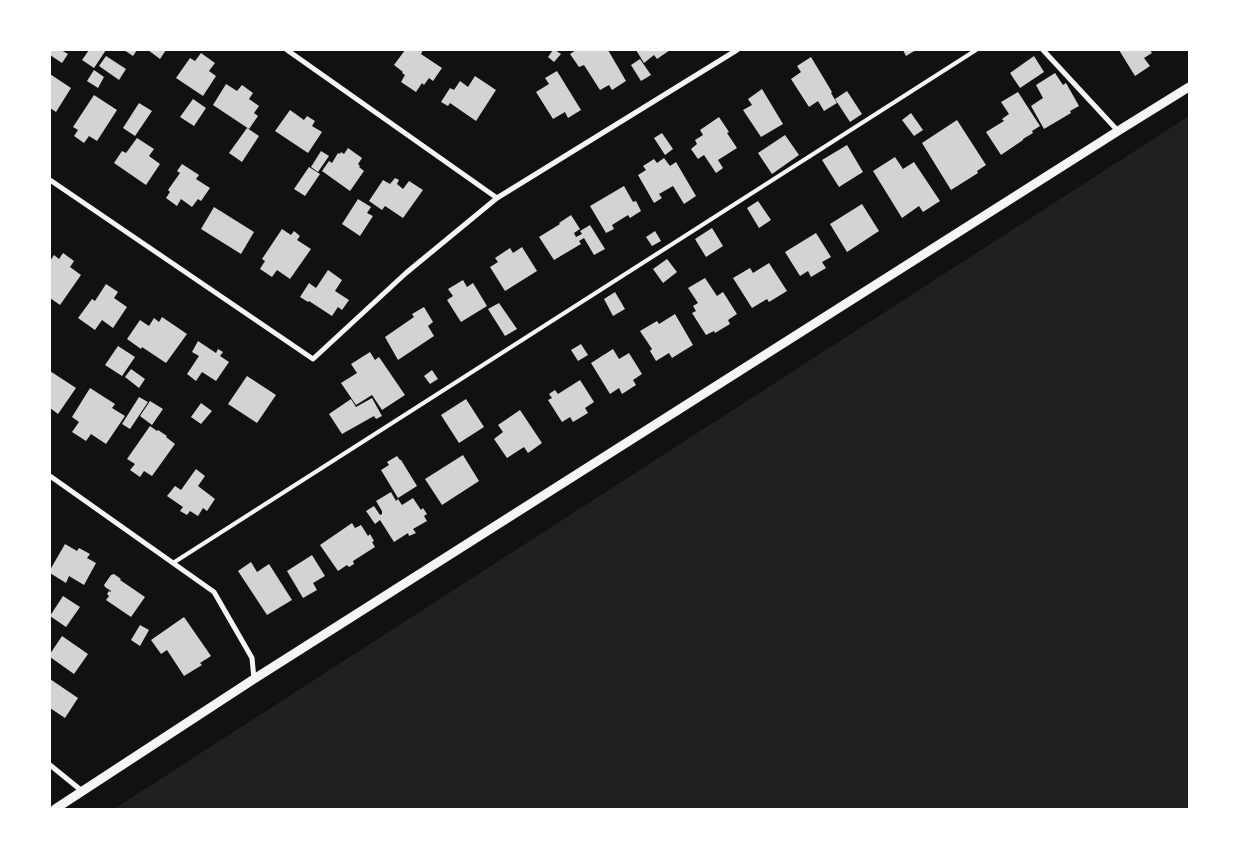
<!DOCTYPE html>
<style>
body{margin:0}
#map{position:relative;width:1239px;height:859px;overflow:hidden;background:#111;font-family:"IBM Plex Sans",sans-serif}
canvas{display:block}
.frame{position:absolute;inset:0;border:51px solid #fff;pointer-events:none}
</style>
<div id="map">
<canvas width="1239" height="859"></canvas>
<div class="frame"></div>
</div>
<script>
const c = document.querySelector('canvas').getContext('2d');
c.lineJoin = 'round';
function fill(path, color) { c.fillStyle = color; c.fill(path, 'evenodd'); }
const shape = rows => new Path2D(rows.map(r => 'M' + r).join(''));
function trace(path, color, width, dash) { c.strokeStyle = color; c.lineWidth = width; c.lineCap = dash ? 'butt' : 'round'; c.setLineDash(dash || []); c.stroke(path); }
const green = shape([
 [1189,116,1189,809,114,809]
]);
const building = shape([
 [50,50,61,50,68,54,62,63,50,55],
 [89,50,106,50,94,68,82,60],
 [124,50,137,50,133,56],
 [148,50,166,50,160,59],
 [405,50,423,50,421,54,442,68,433,81,429,78,424,85,422,83,416,92,401,82,405,75,402,73,403,72,394,65],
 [553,50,555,50,561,54,554,62,548,57],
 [576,50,608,50,626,81,612,90,609,85,600,90,584,65,579,67,570,54],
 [636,50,670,50,657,59,654,55,644,63],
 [903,50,916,50,906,56],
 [1119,50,1150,50,1152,53,1144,58,1150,66,1135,76],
 [201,53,215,63,209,71,216,76,203,96,176,78,190,58,195,61],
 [106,56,126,69,119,80,99,66],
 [1034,56,1044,72,1020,88,1010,73],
 [811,57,832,92,831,93,837,103,824,111,818,101,809,107,791,79,801,72,797,66],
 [640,59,651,75,641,81,631,65],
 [94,70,104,77,98,88,87,81],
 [557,71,581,110,568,118,565,112,553,119,536,92,549,84,545,78],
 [1055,73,1063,85,1066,83,1079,106,1070,111,1071,113,1044,129,1031,106,1043,98,1036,85],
 [50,74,71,88,56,112,50,108],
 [475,76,496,90,476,121,450,103,448,106,441,102,450,88,454,90,460,81,468,87],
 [226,84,237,91,242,85,253,93,249,99,259,106,254,113,258,116,249,129,213,105],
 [762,89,783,124,761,137,743,110,752,105,748,99],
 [847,91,862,114,850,122,835,99],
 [1018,92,1040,126,1032,131,1033,133,1023,139,1023,140,1001,155,986,132,1004,121,1002,119,1009,114,1001,102],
 [94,95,117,110,97,141,89,136,84,143,74,136,78,130,73,127],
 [193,99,206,108,194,126,180,117],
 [139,103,152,111,135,136,123,128],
 [290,110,304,120,307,116,315,121,312,126,322,132,308,153,275,131],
 [911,113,923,130,914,136,902,120],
 [719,117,729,132,727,133,737,148,718,160,723,168,716,173,704,155,698,159,691,149,697,144,695,140,703,135,700,130],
 [957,120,986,165,977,171,978,173,951,190,922,143],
 [247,128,259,136,242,162,229,153],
 [662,133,673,149,665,155,654,138],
 [785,135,799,155,772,174,758,153],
 [137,138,154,149,149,156,160,164,146,185,114,163,122,151,126,153],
 [847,145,863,172,839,187,822,160],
 [348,148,362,158,358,164,360,166,359,167,364,171,350,191,322,171,329,161,332,163,338,153,340,154,341,152,344,154],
 [321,151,329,156,318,172,311,167],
 [895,157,903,169,914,162,940,201,923,212,919,206,902,218,873,171],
 [664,158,670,166,676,162,696,196,684,204,673,186,659,194,662,198,654,203,638,175,646,170,643,166,654,159,657,163],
 [182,164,199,175,196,179,210,188,201,201,198,199,192,207,181,199,177,206,166,198,170,192,168,190,180,173,177,171],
 [309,167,320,174,305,196,294,189],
 [395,178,399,180,397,184,403,189,409,181,423,190,403,218,385,206,382,210,369,201,383,180,390,184],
 [624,186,633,202,636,201,641,211,630,218,628,215,612,225,614,229,606,233,590,206],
 [358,199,371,207,367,213,373,216,360,236,342,224],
 [758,201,771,220,759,228,747,208],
 [862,204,879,231,847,252,830,224],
 [214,207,254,232,241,254,201,229],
 [571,215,580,229,574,233,576,237,582,234,580,231,590,225,605,249,594,255,584,238,579,241,581,244,554,260,539,237,560,224,559,223],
 [712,228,723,246,706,257,695,239],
 [282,229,291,235,294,231,300,236,297,240,311,249,290,279,277,270,272,277,260,269,265,261,262,259],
 [655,231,661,241,652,246,646,237],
 [816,233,831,257,822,262,826,268,811,277,808,271,800,276,785,252],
 [522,247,537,271,505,291,490,267,498,262,495,258,510,248,513,253],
 [63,253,74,261,70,267,81,275,60,305,50,298,50,261,54,255,59,259],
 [667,259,677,272,663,283,653,269],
 [769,263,787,291,769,302,767,299,752,308,733,278,750,268,753,273],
 [328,270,342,280,335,291,349,300,342,310,338,307,332,316,309,301,308,302,300,297,309,283,316,288],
 [705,278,717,296,723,292,737,314,728,320,730,324,715,333,714,331,706,335,692,313,696,311,693,306,698,303,688,288],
 [463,280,467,287,473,283,487,306,461,322,447,300,453,296,448,289],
 [106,284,118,292,114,298,127,307,113,328,102,320,95,330,78,318,92,299,95,301],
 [615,292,625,309,613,316,604,299],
 [499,303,517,329,505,336,488,309],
 [424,307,433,322,428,326,434,336,398,360,385,337,414,317,412,314],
 [675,314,693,345,672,358,669,353,656,361,650,351,652,349,640,331,657,321,659,324],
 [162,317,187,334,166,363,142,347,141,349,127,339,140,320,149,326,154,318,159,322],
 [198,341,216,353,218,349,223,352,220,356,229,362,216,381,202,372,196,381,187,374,199,356,192,352],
 [581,344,588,355,578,361,571,350],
 [118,346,135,357,122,376,105,365],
 [613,349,619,359,629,353,642,374,633,380,636,385,622,394,619,388,610,394,591,363],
 [370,352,375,360,379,357,405,395,382,410,372,395,356,405,341,383,357,373,351,364],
 [131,369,145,379,139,388,125,377],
 [432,370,438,379,430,384,424,376],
 [50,371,76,388,58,414,50,408],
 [247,376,276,395,257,423,228,404],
 [580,380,594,402,585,408,588,413,573,422,570,417,562,422,548,400,552,398,549,394,555,390,558,394],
 [90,388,115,404,112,408,125,416,106,444,91,434,86,441,72,432,79,422,72,417],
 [139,397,148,402,130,429,122,424],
 [372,398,382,416,376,419,374,416,342,434,329,414,351,399,356,407],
 [466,399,484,427,459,443,441,415],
 [150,401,163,409,152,425,140,416],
 [201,403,212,411,201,424,191,417],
 [520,410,542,443,528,453,524,447,507,458,494,439,503,432,498,425],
 [150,426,157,431,158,430,167,436,166,437,175,444,152,476,144,471,140,477,130,470,135,464,127,459],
 [463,455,479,481,442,505,425,479],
 [397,456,400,460,401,460,417,486,398,498,381,470,389,465,387,462],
 [196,469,205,476,198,486,215,499,207,511,203,508,198,516,190,511,187,515,180,511,183,507,167,496,175,486,181,490],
 [391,492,396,501,398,499,402,505,413,498,421,510,423,508,427,514,424,516,427,521,413,529,416,533,409,536,408,533,394,542,380,520,375,524,366,511,374,506,380,515,382,514,382,511,376,501],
 [352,523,355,528,361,525,368,536,370,534,374,541,372,542,375,547,353,561,354,564,349,567,347,565,338,571,320,545],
 [65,544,77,551,79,548,90,554,87,558,96,563,84,585,69,576,66,583,50,573,50,570],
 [312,555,325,576,313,583,317,590,303,598,287,571],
 [251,562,257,572,269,564,292,600,267,615,238,571],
 [114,574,121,579,120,580,145,597,131,617,106,600,109,596,107,594,109,591,111,592,111,591,105,587,104,585,111,575],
 [63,596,80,607,66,627,50,616],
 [184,617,211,656,200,663,202,665,184,676,167,650,161,654,151,640],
 [140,625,149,630,140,646,131,640],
 [62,636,88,654,74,674,50,657,50,654],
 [50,679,78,698,65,718,50,708]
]);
const service = shape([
 [173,563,976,50]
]);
const minor = shape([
 [287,50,497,198],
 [1043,50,1118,131],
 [50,180,313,359,406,273,497,198,737,50],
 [50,476,214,592,252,658,254,679],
 [50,765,82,791]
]);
const tertiary = shape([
 [55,809,254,679,1118,131,1189,87]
]);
fill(green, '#202020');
fill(building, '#d3d3d3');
trace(service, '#f5f5f5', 4);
trace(minor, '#f5f5f5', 5);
trace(tertiary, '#f5f5f5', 9);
</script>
